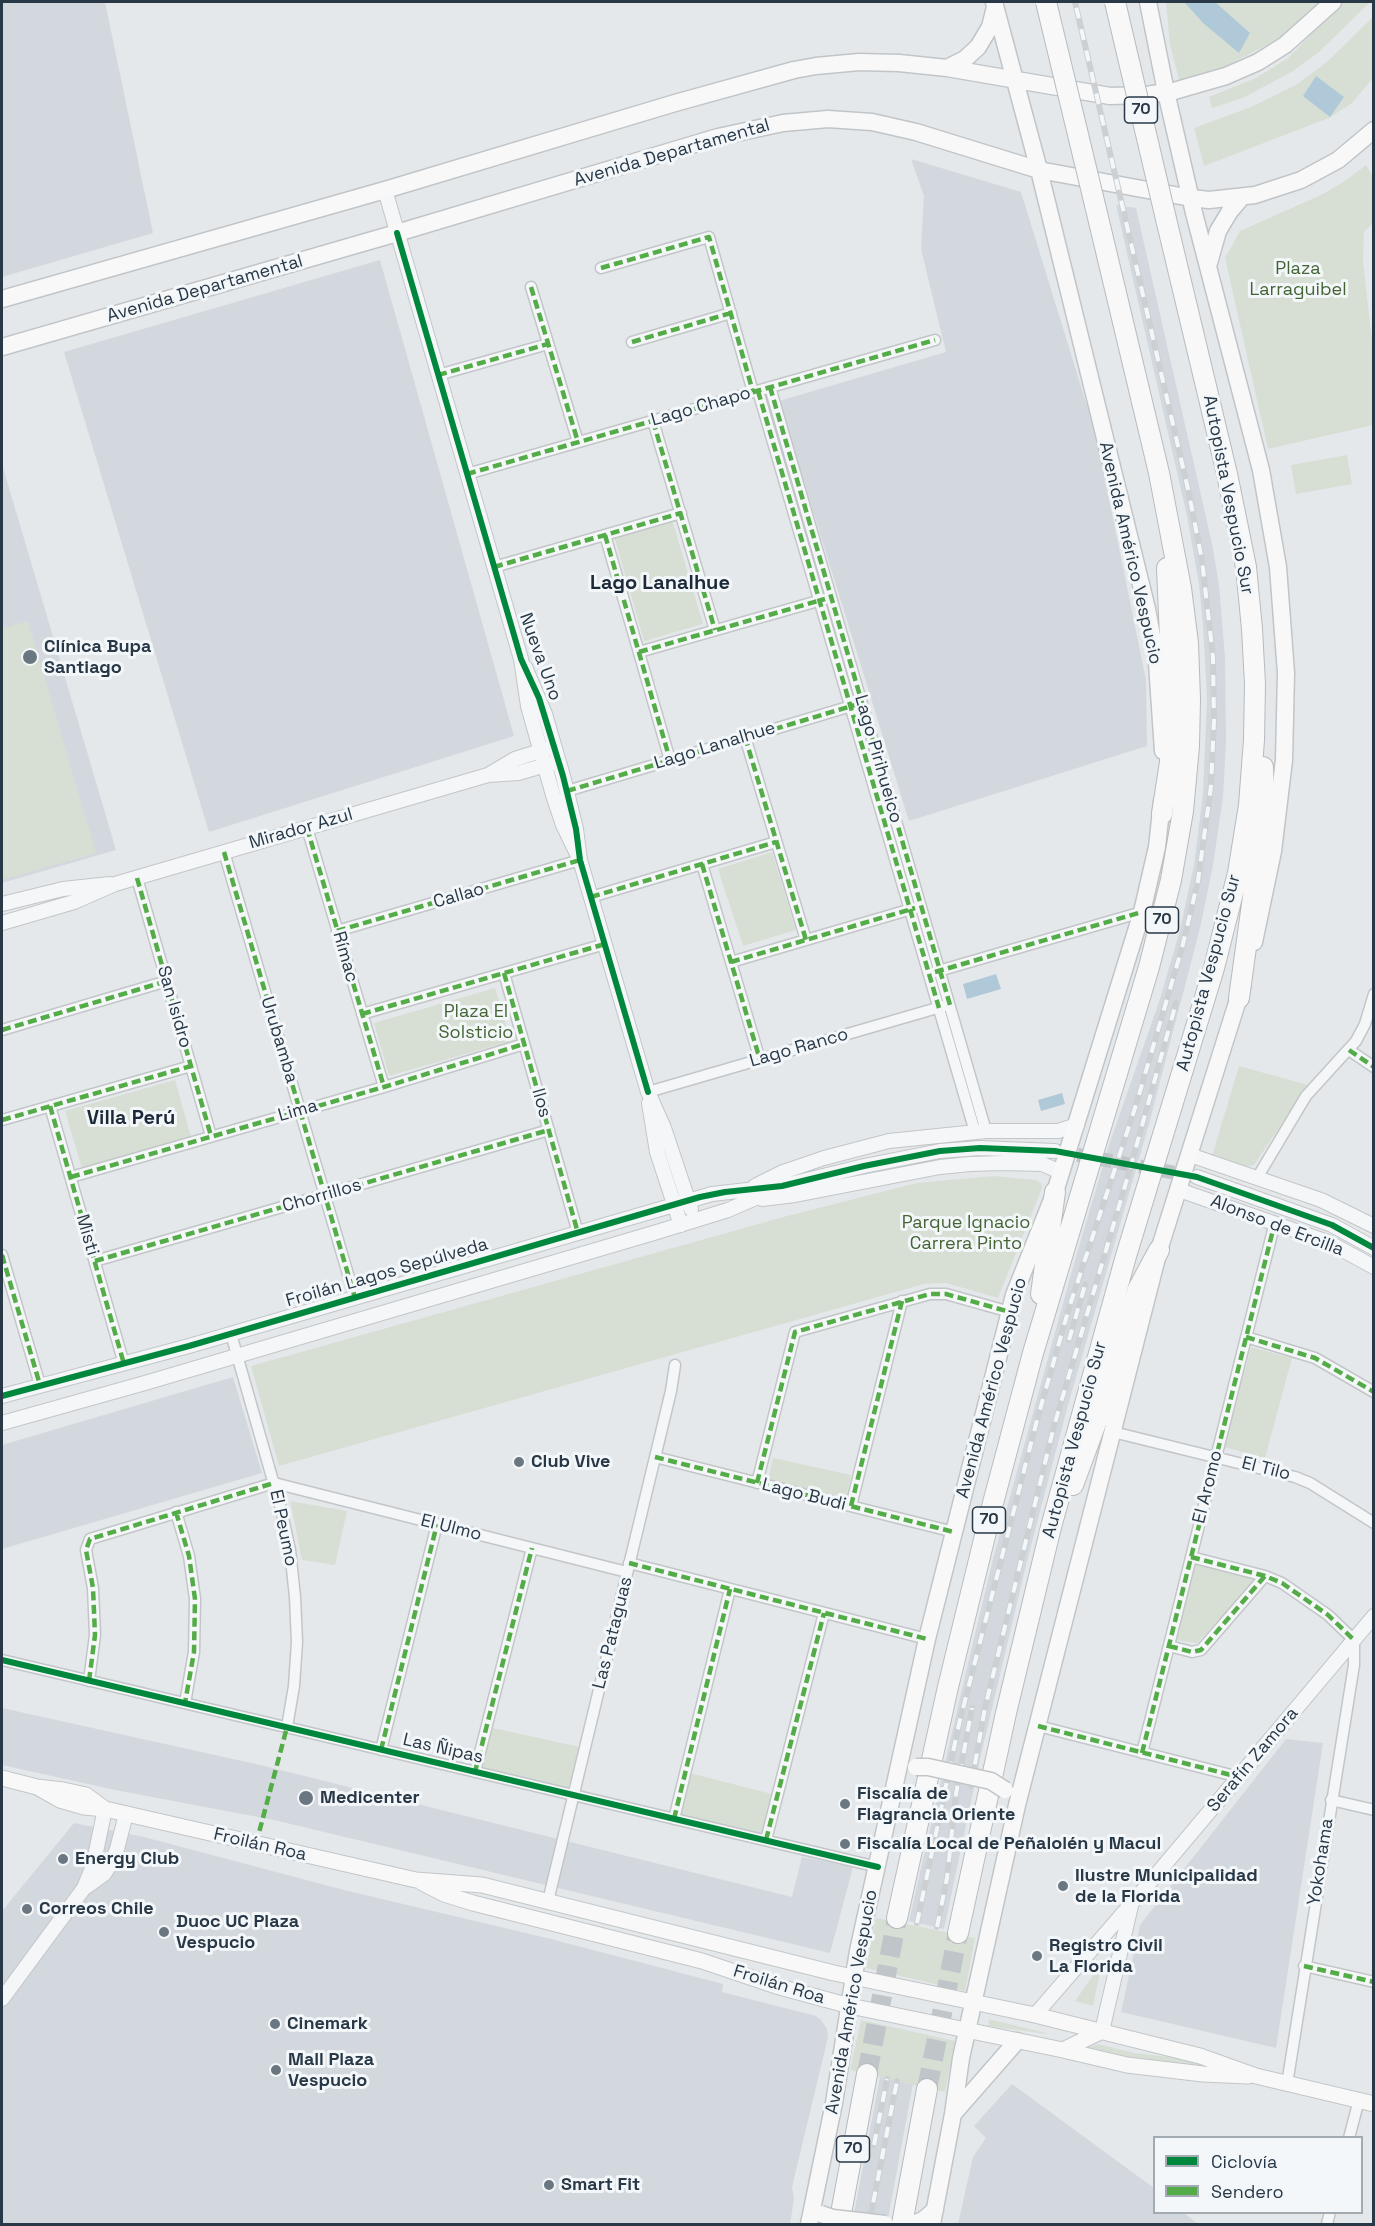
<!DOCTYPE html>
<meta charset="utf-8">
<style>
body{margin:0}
#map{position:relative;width:1375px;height:2226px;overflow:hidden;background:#e5e8ea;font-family:"Space Grotesk",sans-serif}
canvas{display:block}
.frame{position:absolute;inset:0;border:3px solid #283847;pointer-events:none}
.legend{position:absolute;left:1153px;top:2136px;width:210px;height:78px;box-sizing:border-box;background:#f3f7f9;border:2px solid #a2abb2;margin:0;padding:8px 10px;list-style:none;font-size:18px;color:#283847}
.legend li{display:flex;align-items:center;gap:12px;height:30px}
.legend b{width:30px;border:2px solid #a2abb2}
</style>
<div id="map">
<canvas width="1375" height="2226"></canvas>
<div class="frame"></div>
<ul class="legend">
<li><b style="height:8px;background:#00873e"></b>Ciclovía</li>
<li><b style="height:8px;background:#53ac47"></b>Sendero</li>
</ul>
</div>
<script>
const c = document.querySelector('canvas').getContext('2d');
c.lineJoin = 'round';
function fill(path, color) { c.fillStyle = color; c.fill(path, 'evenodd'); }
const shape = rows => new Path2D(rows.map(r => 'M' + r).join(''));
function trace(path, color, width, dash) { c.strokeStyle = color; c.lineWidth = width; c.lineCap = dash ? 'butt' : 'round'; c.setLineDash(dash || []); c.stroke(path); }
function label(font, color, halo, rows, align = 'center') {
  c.font = font + ' "Space Grotesk",sans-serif'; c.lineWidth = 6; c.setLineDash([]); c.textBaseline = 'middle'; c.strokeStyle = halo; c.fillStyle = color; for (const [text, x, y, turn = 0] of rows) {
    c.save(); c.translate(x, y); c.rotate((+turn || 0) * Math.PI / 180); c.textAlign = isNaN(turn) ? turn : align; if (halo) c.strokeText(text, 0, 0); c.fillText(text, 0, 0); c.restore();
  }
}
const built = shape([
 [4,2,105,2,153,233,2,277,2,4],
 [911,159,1021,192,1096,435,1146,680,1147,746,909,821,779,401,946,352,921,249,924,196],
 [1116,205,1136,208,1212,544,1219,585,1225,657,1226,742,1223,797,1213,865,1200,928,1149,1124,1068,1405,1027,1561,980,1759,944,1929,909,1921,961,1693,994,1555,1073,1267,1109,1145,1160,999,1180,930,1194,865,1203,794,1207,697,1203,625,1199,584,1187,516],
 [380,260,514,736,209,832,64,352],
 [2,464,116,850,2,883],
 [233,1377,262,1473,2,1549,2,1445],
 [2,1708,260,1765,792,1897,802,1857,853,1867,830,1953,274,1820,115,1790,2,1765],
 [1286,1739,1323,1743,1276,2048,1121,2012,1140,1925],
 [74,1823,144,1837,344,1890,551,1939,723,1984,722,1992,816,2016,821,2020,827,2029,828,2037,792,2187,794,2199,790,2224,2,2224,2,1911],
 [880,2077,913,2084,887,2224,852,2224],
 [1012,2084,1154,2188,1154,2212,1184,2213,1198,2224,958,2224,973,2157,986,2138,974,2126]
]);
const green = shape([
 [1166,2,1184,2,1203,23,1223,11,1215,2,1322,2,1282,36,1265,46,1220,69,1180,83,1170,45],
 [1343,2,1370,2,1319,52,1293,71,1243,98,1212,108,1209,97,1256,78,1288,58],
 [1373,17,1373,78,1352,103,1329,118,1204,166,1194,128,1251,107,1296,85,1327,62],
 [1366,165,1374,178,1373,223,1364,232,1363,261,1373,350,1373,425,1268,449,1225,258,1240,231,1321,195,1345,181],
 [1347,455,1352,484,1296,494,1291,465],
 [672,519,703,624,644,641,614,536],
 [28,621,96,853,2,880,2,629],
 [772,852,796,930,743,946,718,869],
 [495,988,511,1041,389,1076,374,1023],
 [1239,1066,1308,1085,1254,1165,1247,1167,1212,1156],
 [175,1080,191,1137,82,1169,65,1111],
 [994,1176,1036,1180,1041,1183,1042,1188,998,1298,946,1283,924,1284,279,1466,251,1366,787,1216,917,1183],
 [1251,1347,1292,1358,1265,1458,1224,1447],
 [773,1458,851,1475,846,1498,768,1480],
 [290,1501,347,1511,335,1565,302,1560],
 [1196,1562,1255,1576,1255,1581,1197,1643,1176,1640],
 [493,1728,580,1747,568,1789,485,1769,482,1763],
 [690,1773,772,1794,762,1833,679,1815],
 [876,1918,975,1938,965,1991,866,1968],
 [1102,1963,1093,2006,1075,2001],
 [989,2019,1046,2033,1047,2034,988,2026],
 [861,2020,955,2041,945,2092,850,2070],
 [1098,2044,1134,2053,1178,2058,1235,2070,1166,2066,1086,2048]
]);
const water = shape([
 [1184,2,1215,2,1250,33,1239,53,1203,23],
 [1316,76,1344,97,1330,117,1303,96],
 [996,974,1001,989,967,999,963,984],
 [1062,1093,1065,1104,1041,1111,1038,1100]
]);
const tertiaryTunnel = shape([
 [1057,1151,1192,1176]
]);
const motorwayTunnel = shape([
 [867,2074,897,1918],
 [927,2089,958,1933]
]);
const minor = shape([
 [601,268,709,237,753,392],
 [531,287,578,442],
 [632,342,731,313],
 [438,375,548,344],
 [770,387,986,1131],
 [758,391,975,1132],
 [653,421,715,630],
 [467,474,935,340],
 [605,535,670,760],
 [494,567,681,513],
 [639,652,825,599],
 [745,737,806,940],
 [567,791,858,704],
 [307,828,384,1087],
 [224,852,355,1298],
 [702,864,760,1060],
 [137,878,211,1136],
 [591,897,776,842],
 [337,931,580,860],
 [731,962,915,908],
 [935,972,1142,912],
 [504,973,578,1233],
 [362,1014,605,944],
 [2,1030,167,981],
 [1349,1050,1374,1067],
 [648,1092,944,1006],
 [50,1106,124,1364],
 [2,1120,191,1066],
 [71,1177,384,1087,524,1044],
 [1257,1178,1306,1096,1356,1041,1365,1024,1374,994],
 [2,1255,40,1385],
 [95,1261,549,1130],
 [231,1334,281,1509,290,1550,295,1597,297,1642,294,1686,287,1727],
 [1246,1337,1315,1358,1374,1392],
 [1113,1432,1295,1477,1310,1483,1374,1523],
 [655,1457,954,1532],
 [757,1483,795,1332,930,1294,946,1294,1010,1312],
 [851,1506,902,1301],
 [176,1512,189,1556,195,1599,194,1652,185,1703],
 [1191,1557,1265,1576,1282,1583,1328,1615,1354,1640,1354,1665,1287,2084],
 [629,1563,927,1639],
 [1169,1646,1192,1652,1201,1650,1265,1576],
 [2,1660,878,1867],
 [89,1681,95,1635,93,1588,86,1550,90,1539,274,1483,627,1572],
 [1038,1726,1239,1777],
 [381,1750,437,1524],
 [1142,1753,1275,1222],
 [475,1772,532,1548],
 [1331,1800,1374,1810],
 [674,1819,730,1589],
 [766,1840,824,1613],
 [548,1901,671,1391,675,1365],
 [1304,1966,1374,1982],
 [1349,2138,1359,2100],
 [1327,2224,1330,2212]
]);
const tertiary = shape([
 [385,190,521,659,528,706,553,795,563,825,580,860],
 [525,667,545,714,563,776,576,829,580,860,648,1092,664,1128,691,1209],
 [488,775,518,773,553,763],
 [2,904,63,889,110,884],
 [2,923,74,902,115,884,488,775,515,759,547,749],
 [649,1103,657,1152,681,1225],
 [1190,1155,1321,1200,1374,1226],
 [1197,1177,1332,1225,1374,1248],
 [755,1186,783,1172,824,1158,889,1141,986,1131,1058,1131,1077,1125],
 [1179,1190,1328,1242,1374,1267],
 [762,1199,795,1195,940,1167,970,1164,1002,1163,1042,1164,1061,1172],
 [2,1396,189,1346,712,1194,782,1186,864,1166,940,1151,980,1148,1055,1151],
 [2,1423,145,1383,657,1232,728,1210,772,1191],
 [86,1887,104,1874,110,1865,117,1849,126,1814],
 [2,1999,84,1888,93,1866,105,1809],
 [1035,2015,1151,1881,1374,1616],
 [1102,2031,1131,1906]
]);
const secondary = shape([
 [2,1778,37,1787,63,1790,86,1795,105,1809],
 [37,1787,60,1800,84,1807,105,1809,416,1880,482,1885,834,1973,1035,2015,1200,2056,1256,2076,1374,2104],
 [421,1882,444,1894,473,1903,702,1961,776,1986,850,2006,1063,2050,1127,2065,1203,2074,1248,2076],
 [1063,2050,1102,2031]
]);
const primary = shape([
 [994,2,1039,170,1147,609,1157,663,1163,751],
 [1148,2,1166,92,1194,213,1261,470,1278,567,1286,673,1284,760,1273,851,1254,942],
 [947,68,965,59,978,47,990,27,995,7],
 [1209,263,1218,231,1230,211,1241,198],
 [2,299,385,190,675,103,794,70,816,66,859,62,899,63,947,68,1110,96,1146,95,1174,91,1226,76,1258,62,1285,45,1333,2],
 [2,347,397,233,718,137,783,123,828,119,872,122,916,132,1039,170,1191,198,1209,200,1255,195,1301,180,1338,160,1374,130],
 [954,2113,1017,2041],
 [809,2224,834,2103,858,1951,927,1639,954,1532,1014,1295,1055,1192,1142,912,1157,847,1162,801],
 [913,2224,923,2220,935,2210],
 [932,2224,953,2114,961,2058,1017,1805,1159,1250,1242,987]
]);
const motorway = shape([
 [1162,814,1170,762,1173,707,1167,568],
 [1239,998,1261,839,1264,798,1263,767],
 [1041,1294,1055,1192],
 [1073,1485,1103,1404,1138,1289,1159,1250],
 [897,1918,948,1687,993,1503,1033,1353,1149,967,1171,880,1183,811,1189,746,1190,699,1188,643,1181,588,1159,473,1095,205],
 [958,1933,1006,1713,1051,1527,1126,1256,1214,968,1238,873,1249,805,1254,740,1255,684,1252,629,1246,567,1227,474,1166,219],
 [839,2224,867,2074],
 [902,2224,927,2089]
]);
const rail = shape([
 [1069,1340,1085,1285],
 [971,1786,985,1708,1054,1426,1130,1169,1176,1003],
 [917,1923,959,1724,1037,1420,1069,1308,1136,1105,1182,948,1198,881,1211,786,1214,721,1213,657,1202,560,1188,489,1075,2],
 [937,1927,947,1878,956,1794,972,1708],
 [874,2145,887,2079],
 [869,2224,897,2081]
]);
const primaryBridge = shape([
 [916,1767,928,1767,991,1781,1005,1790],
 [821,2214,833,2218,885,2224]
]);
const motorwayBridge = shape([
 [1046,2,1095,205],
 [1115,2,1166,219]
]);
const quiet = shape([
 [601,268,709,237,753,392],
 [531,287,578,442],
 [632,342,731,313],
 [438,375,548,344],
 [770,387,950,1005],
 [758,391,939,1008],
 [653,421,715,630],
 [467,474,935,340],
 [605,535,670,760],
 [494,567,681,513],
 [639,652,825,599],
 [745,737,806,940],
 [567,791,855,705],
 [307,828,384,1087],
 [224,852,355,1298],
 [702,864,760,1060],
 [137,878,211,1136],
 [591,897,776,842],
 [337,931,580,860],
 [731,962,915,908],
 [935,972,1142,912],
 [504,973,578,1233],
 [362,1014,605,944],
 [2,1030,167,981],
 [1349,1050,1374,1067],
 [50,1106,124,1364],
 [2,1120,191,1066],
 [71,1177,384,1087,524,1044],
 [2,1255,40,1385],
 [95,1261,549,1130],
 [1246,1337,1315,1358,1374,1392],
 [655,1457,954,1532],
 [757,1483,795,1332,930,1294,946,1294,1010,1312],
 [851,1506,902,1301],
 [176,1512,189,1556,195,1599,194,1652,185,1703],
 [1191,1557,1265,1576,1282,1583,1328,1615,1354,1640],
 [629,1563,927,1639],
 [1169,1646,1192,1652,1201,1650,1265,1576],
 [89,1681,95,1635,93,1588,86,1550,90,1539,274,1483],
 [1038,1726,1239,1777],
 [381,1750,437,1524],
 [1142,1753,1275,1222],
 [475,1772,532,1548],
 [674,1819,730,1589],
 [766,1840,824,1613],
 [256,1844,287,1727],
 [1304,1966,1374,1982]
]);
const cycleway = shape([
 [397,233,521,659,539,698,563,776,576,829,580,860,648,1092],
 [2,1396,189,1346,700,1197,725,1192,782,1186,864,1166,940,1151,980,1148,1055,1151,1197,1177,1332,1225,1374,1248],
 [2,1660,878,1867]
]);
const markers = [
 [30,657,8,"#6a7680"],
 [519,1462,6,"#6a7680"],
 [306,1798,8,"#6a7680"],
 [845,1804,6,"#6a7680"],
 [845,1844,6,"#6a7680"],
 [63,1859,6,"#6a7680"],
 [1063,1886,6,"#6a7680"],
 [27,1909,6,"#6a7680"],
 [164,1932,6,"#6a7680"],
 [1037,1956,6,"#6a7680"],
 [275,2024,6,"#6a7680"],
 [276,2070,6,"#6a7680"],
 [549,2185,6,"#6a7680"]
];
const shields = [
 [1141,110,33],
 [1162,920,33],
 [989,1520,33],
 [853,2149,33]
];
const shieldNames = [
 ["70",1141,110],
 ["70",1162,920],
 ["70",989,1520],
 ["70",853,2149]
];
const streetNames = [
 ["Avenida Departamental",672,153,-16],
 ["Avenida Departamental",205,289,-16],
 ["Lago Chapo",701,407,-16],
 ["Autopista Vespucio Sur",1228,495,79],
 ["Avenida Américo Vespucio",1130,553,77],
 ["Nueva Uno",540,657,70],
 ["Lago Lanalhue",715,746,-17],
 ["Lago Pirihueico",878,759,74],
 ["Mirador Azul",301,829,-16],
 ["Callao",459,896,-16],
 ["Rímac",345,957,74],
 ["Autopista Vespucio Sur",1209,973,-75],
 ["San Isidro",174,1007,74],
 ["Urubamba",279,1040,73],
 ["Lago Ranco",799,1048,-16],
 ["Ilos",541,1103,74],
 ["Lima",298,1111,-16],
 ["Chorrillos",322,1196,-16],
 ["Alonso de Ercilla",1277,1226,21],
 ["Misti",87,1235,74],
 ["Froilán Lagos Sepúlveda",387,1273,-16],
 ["Avenida Américo Vespucio",992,1388,-75],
 ["Autopista Vespucio Sur",1075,1440,-75],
 ["El Tilo",1266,1469,14],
 ["El Aromo",1208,1487,-76],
 ["Lago Budi",804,1495,14],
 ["El Peumo",283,1528,78],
 ["El Ulmo",451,1528,14],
 ["Las Pataguas",613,1633,-76],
 ["Las Ñipas",443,1749,13],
 ["Serafín Zamora",1253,1760,-50],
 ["Froilán Roa",260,1845,13],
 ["Yokohama",1321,1862,-81],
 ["Froilán Roa",779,1985,17],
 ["Avenida Américo Vespucio",852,2002,-80]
];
const parkNames = [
 ["Plaza",1298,269],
 ["Larraguibel",1298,290],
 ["Plaza El",476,1012],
 ["Solsticio",476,1033],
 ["Parque Ignacio",966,1223],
 ["Carrera Pinto",966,1244]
];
const poiNames = [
 ["Clínica Bupa",44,647],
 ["Santiago",44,668],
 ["Club Vive",531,1462],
 ["Fiscalía de",857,1794],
 ["Flagrancia Oriente",857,1815],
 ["Medicenter",320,1798],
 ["Fiscalía Local de Peñalolén y Macul",857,1844],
 ["Energy Club",75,1859],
 ["Ilustre Municipalidad",1075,1876],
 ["de la Florida",1075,1897],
 ["Correos Chile",39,1909],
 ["Duoc UC Plaza",176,1922],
 ["Vespucio",176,1943],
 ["Registro Civil",1049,1946],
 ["La Florida",1049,1967],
 ["Cinemark",287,2024],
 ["Mall Plaza",288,2060],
 ["Vespucio",288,2081],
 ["Smart Fit",561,2185]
];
const neighbourhoodNames = [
 ["Lago Lanalhue",660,584],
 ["Villa Perú",131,1119]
];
fill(built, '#d3d8de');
fill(green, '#d7dfd5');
fill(water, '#b0c9d8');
trace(tertiaryTunnel, '#bfc5c9', 14, [14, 7]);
trace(motorwayTunnel, '#bfc5c9', 20, [20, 10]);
trace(minor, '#c3c6c8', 13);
trace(tertiary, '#c3c6c8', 16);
trace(secondary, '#c3c6c8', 17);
trace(primary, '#c1c5c8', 19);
trace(motorway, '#b7bbbf', 22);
trace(minor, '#f4f6f7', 10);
trace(tertiary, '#f4f6f7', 14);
trace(secondary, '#f8f8f8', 15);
trace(primary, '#f8f8f8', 16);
trace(motorway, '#f8f8f8', 20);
trace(rail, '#cdd0d2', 6);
trace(rail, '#f3f7f9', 4, [11]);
trace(primaryBridge, '#c1c5c8', 19, []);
trace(motorwayBridge, '#b7bbbf', 22, []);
trace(primaryBridge, '#f8f8f8', 16);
trace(motorwayBridge, '#f8f8f8', 20);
trace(quiet, '#53ac47', 4.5, [9, 4.5]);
trace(cycleway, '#00873e', 6);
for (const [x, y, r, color] of markers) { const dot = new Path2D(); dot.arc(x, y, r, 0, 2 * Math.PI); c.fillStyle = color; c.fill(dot); trace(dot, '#f3f7f9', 2); }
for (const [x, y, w] of shields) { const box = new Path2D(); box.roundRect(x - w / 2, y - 13, w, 26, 4.5); c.fillStyle = '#f3f7f9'; c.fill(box); trace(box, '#283847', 1.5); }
label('bold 16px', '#283847', null, shieldNames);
label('18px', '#283847', '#f3f7f9', streetNames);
label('18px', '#446434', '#f3f7f9', parkNames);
label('bold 18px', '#283847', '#f3f7f9', poiNames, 'left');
label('bold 20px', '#1b2938', '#f3f7f9', neighbourhoodNames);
</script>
